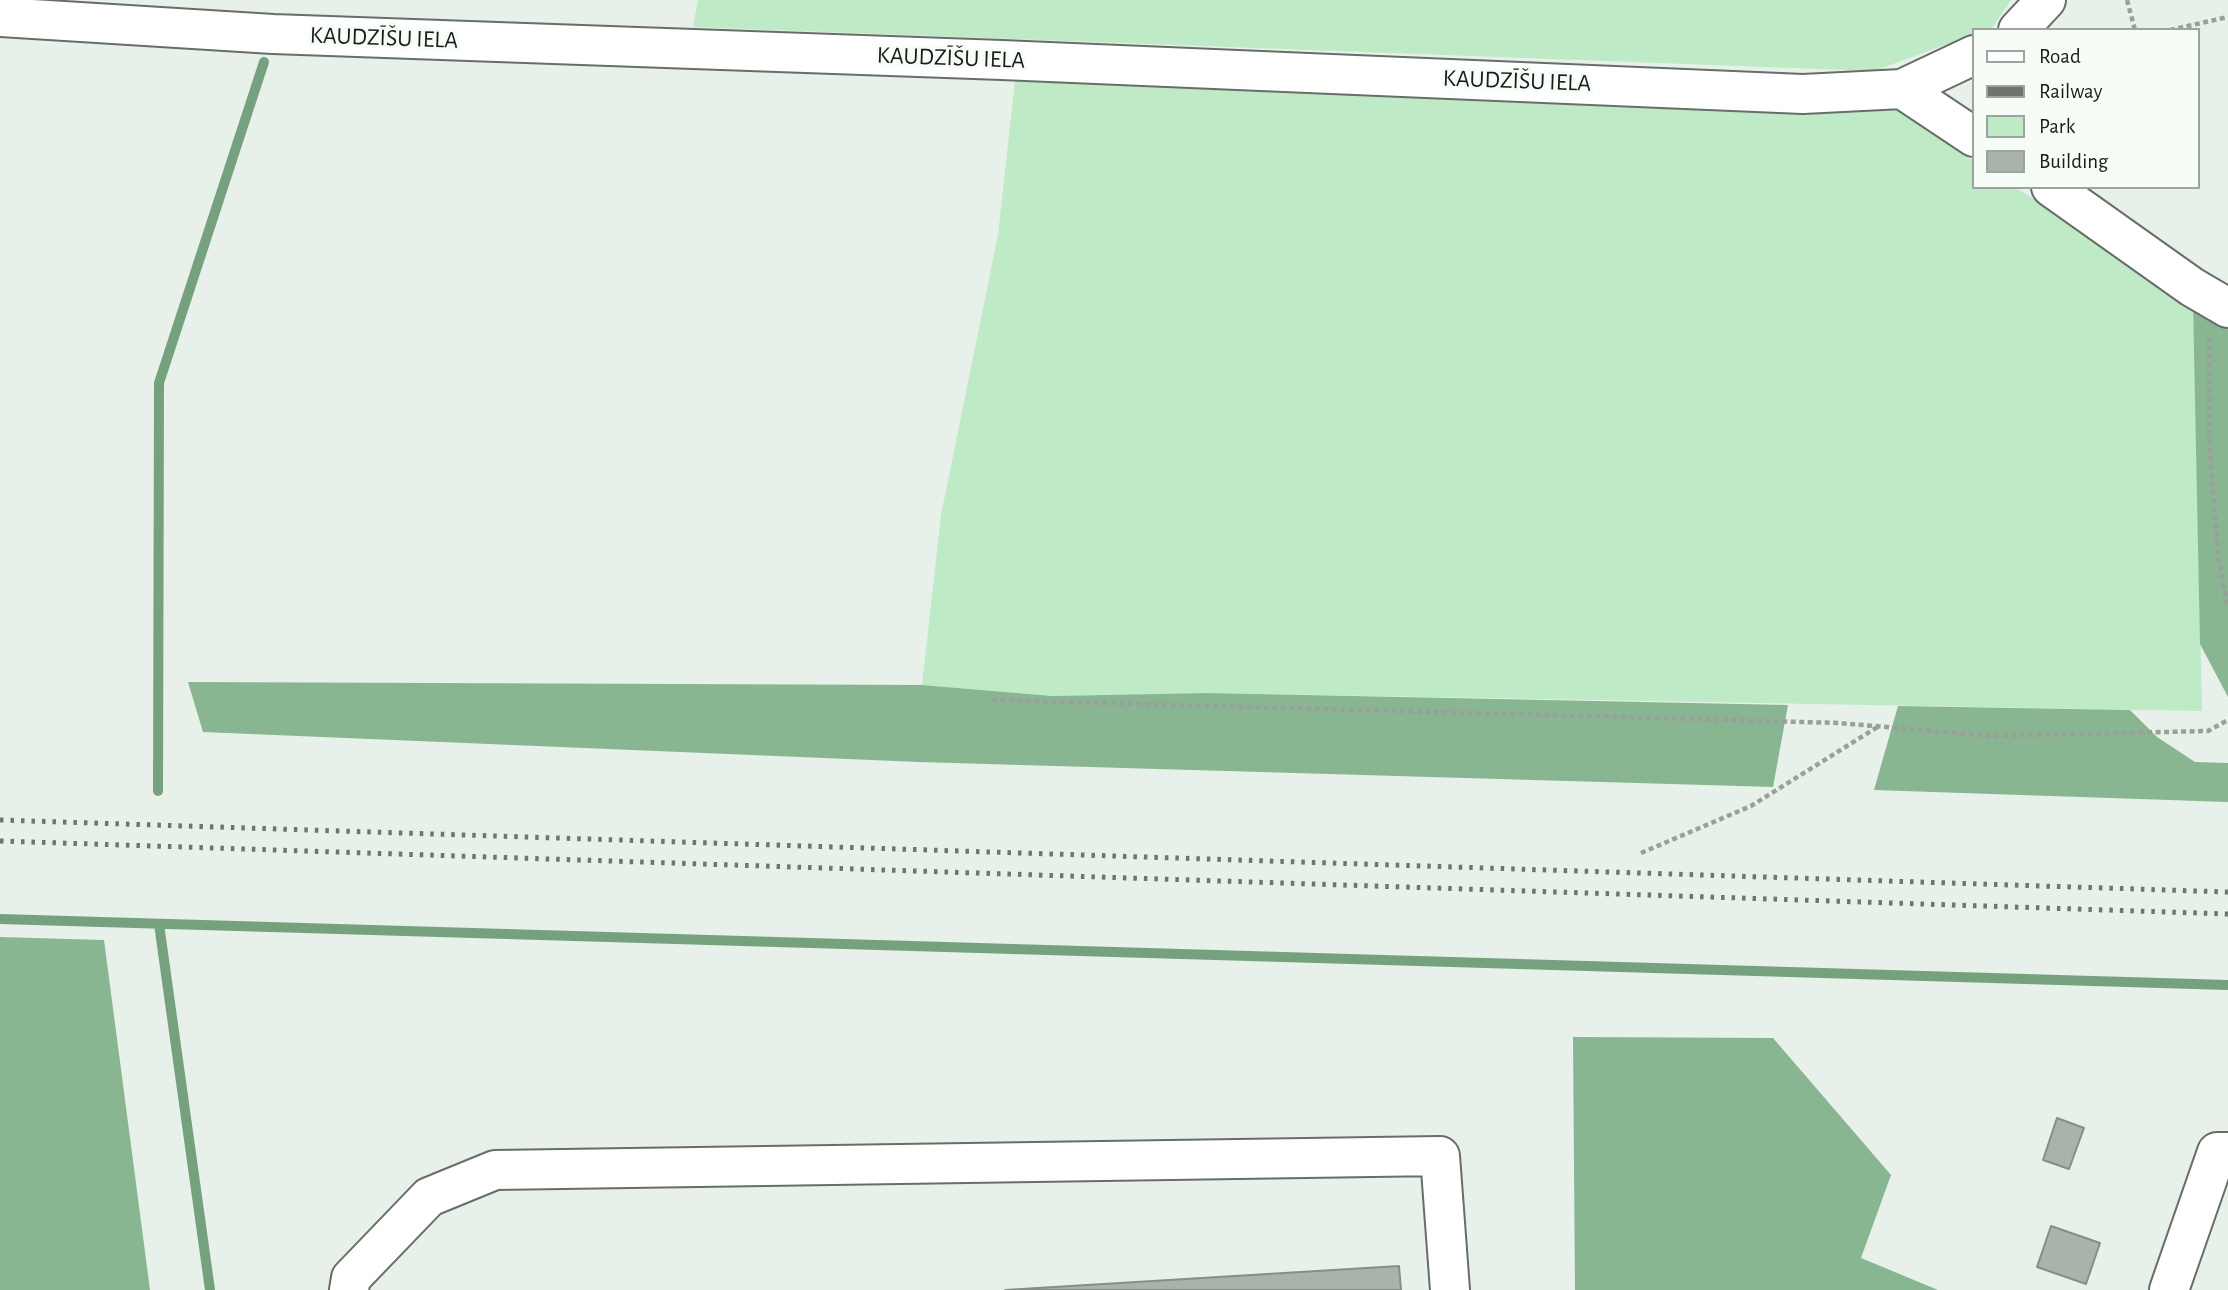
<!DOCTYPE html>
<meta charset="utf-8">
<style>
body{margin:0}
#map{position:relative;width:2228px;height:1290px;overflow:hidden;background:#e7f0e9;font-family:"Alegreya Sans",sans-serif}
canvas{display:block}
.legend{position:absolute;left:1972px;top:28px;width:228px;height:161px;box-sizing:border-box;background:#f5fdf6;border:2px solid #9da39e;margin:0;padding:9px 12px;list-style:none;font-size:21px;color:#1a1d1b}
.legend li{display:flex;align-items:center;gap:14px;height:35px}
.legend b{width:35px;border:2px solid #9da39e}
</style>
<div id="map">
<canvas width="2228" height="1290"></canvas>
<ul class="legend">
<li><b style="height:9px;background:#fff"></b>Road</li>
<li><b style="height:9px;background:#6e7470"></b>Railway</li>
<li><b style="height:19px;background:#beeac6"></b>Park</li>
<li><b style="height:19px;background:#a9b2ab"></b>Building</li>
</ul>
</div>
<script>
const c = document.querySelector('canvas').getContext('2d');
c.lineJoin = 'round';
function fill(path, color) { c.fillStyle = color; c.fill(path, 'evenodd'); }
const shape = rows => new Path2D(rows.map(r => 'M' + r).join(''));
function trace(path, color, width, dash) { c.strokeStyle = color; c.lineWidth = width; c.lineCap = dash ? 'butt' : 'round'; c.setLineDash(dash || []); c.stroke(path); }
function label(font, color, halo, rows, align = 'center') {
  c.font = font + ' "Alegreya Sans",sans-serif'; c.lineWidth = 6; c.setLineDash([]); c.textBaseline = 'middle'; c.strokeStyle = halo; c.fillStyle = color; for (const [text, x, y, turn = 0] of rows) {
    c.save(); c.translate(x, y); c.rotate((+turn || 0) * Math.PI / 180); c.textAlign = isNaN(turn) ? turn : align; if (halo) c.strokeText(text, 0, 0); c.fillText(text, 0, 0); c.restore();
  }
}
const green = shape([
 [698,0,2011,0,1992,28,1974,30,1974,34,1874,71,693,27],
 [1015,81,1895,109,1974,161,1974,187,2015,187,2193,304,2202,711,1207,693,1052,696,922,685,941,515,998,235]
]);
const forest = shape([
 [2193,304,2228,326,2228,697,2200,644],
 [188,682,922,685,1052,696,1207,693,1788,705,1773,787,919,762,203,732],
 [1898,706,2130,710,2157,737,2195,762,2228,763,2228,802,1874,790],
 [0,937,104,940,150,1290,0,1290],
 [1573,1037,1773,1038,1891,1175,1861,1258,1938,1290,1575,1290]
]);
const stream = shape([
 [158,791,159,383,264,62],
 [0,919,2228,985],
 [159,924,210,1290]
]);
const building = shape([
 [2057,1118,2084,1128,2069,1169,2043,1160,2057,1118],
 [2051,1226,2100,1243,2086,1284,2037,1267,2051,1226],
 [1399,1266,1401,1290,1005,1290,1399,1266]
]);
const path = shape([
 [2127,0,2135,30],
 [2170,30,2228,17],
 [2209,337,2209,439,2218,556,2228,608],
 [992,700,1839,723,1992,736,2208,731,2228,720],
 [1641,853,1751,806,1879,726]
]);
const minor = shape([
 [0,17,273,34,1002,60,1803,94,1902,89,1974,55],
 [2018,30,2046,0],
 [1902,89,1974,137],
 [2051,187,2192,287,2228,308],
 [349,1290,351,1278,429,1197,495,1170,1440,1156,1450,1290],
 [2169,1290,2217,1152,2228,1152]
]);
const rail = shape([
 [0,820,2228,892],
 [0,841,2228,914]
]);
const streetNames = [
 ["KAUDZĪŠU IELA",384,38,2],
 ["KAUDZĪŠU IELA",951,58,2],
 ["KAUDZĪŠU IELA",1517,81,2]
];
fill(green, '#beeac6');
fill(forest, '#88b690');
trace(stream, '#75a27d', 10);
fill(building, '#a9b2ab');
trace(building, '#868e87', 2);
trace(minor, '#676e68', 42);
trace(path, '#99a09b', 4.5, [5, 3.5]);
trace(minor, '#fff', 38);
trace(rail, '#6e7470', 5, [3.5, 7]);
label('24px', '#1a1d1b', '#f5fdf6', streetNames);
</script>
